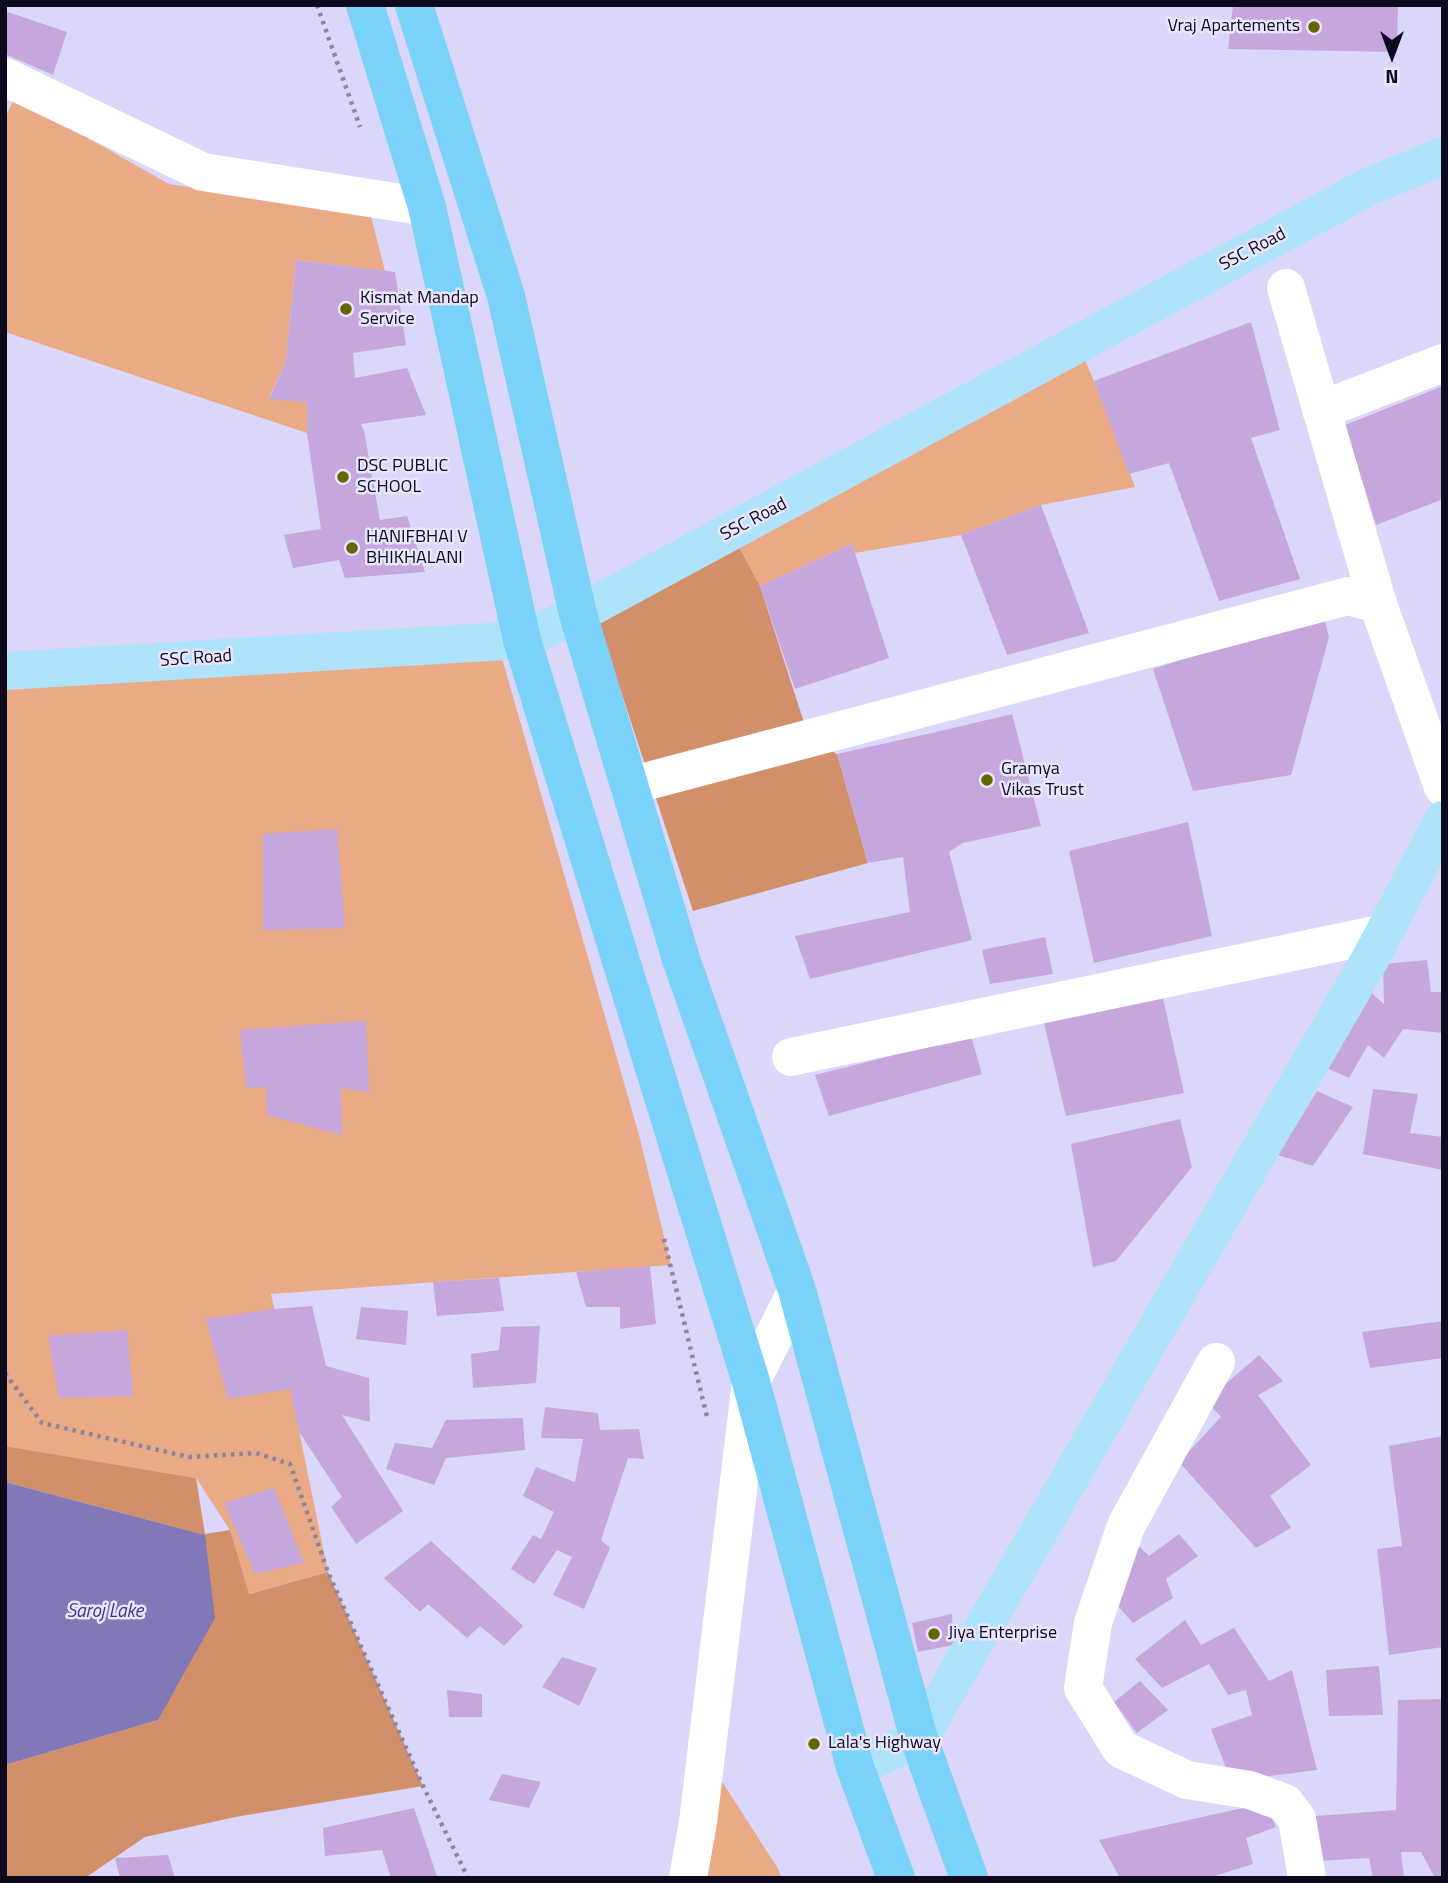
<!DOCTYPE html>
<style>
body{margin:0}
#map{position:relative;width:1448px;height:1883px;overflow:hidden;background:#dad7fb;font-family:"Titillium Web",sans-serif}
canvas{display:block}
.frame{position:absolute;inset:0;border:7px solid #0e0a1e;pointer-events:none}
.north{position:absolute;left:1357px;top:21px;width:70px;height:70px;-webkit-text-stroke:5px #e8e6fe;paint-order:stroke;rotate:180deg;font-size:19px;font-weight:700;line-height:28px;text-align:center;color:#0e0a1e}
.north::after{content:'';display:block;margin:auto;width:24px;height:32px;background:#0e0a1e;clip-path:polygon(50% 0,100% 100%,50% 72%,0 100%)}
</style>
<div id="map">
<canvas width="1448" height="1883"></canvas>
<div class="frame"></div>
<div class="north">N</div>
</div>
<script>
const c = document.querySelector('canvas').getContext('2d');
c.lineJoin = 'round';
function fill(path, color) { c.fillStyle = color; c.fill(path, 'evenodd'); }
const shape = rows => new Path2D(rows.map(r => 'M' + r).join(''));
function trace(path, color, width, dash) { c.strokeStyle = color; c.lineWidth = width; c.lineCap = dash ? 'butt' : 'round'; c.setLineDash(dash || []); c.stroke(path); }
function label(font, color, halo, rows, align = 'center') {
  c.font = font + ' "Titillium Web",sans-serif'; c.lineWidth = 5; c.setLineDash([]); c.textBaseline = 'middle'; c.strokeStyle = halo; c.fillStyle = color; for (const [text, x, y, turn = 0] of rows) {
    c.save(); c.translate(x, y); c.rotate((+turn || 0) * Math.PI / 180); c.textAlign = isNaN(turn) ? turn : align; if (halo) c.strokeText(text, 0, 0); c.fillText(text, 0, 0); c.restore();
  }
}
const green = shape([
 [15,97,169,184,220,192,366,197,385,271,296,260,286,361,269,398,307,402,307,433,5,332,5,118],
 [1078,344,1094,381,1135,487,1041,505,961,535,855,553,852,544,760,586,731,532],
 [497,641,639,1135,671,1265,271,1294,328,1572,248,1594,230,1530,196,1478,5,1446,5,671],
 [706,1757,777,1867,782,1878,685,1878]
]);
const forest = shape([
 [731,532,760,586,809,738,837,754,868,863,693,911,593,606],
 [5,1446,196,1478,205,1534,230,1530,249,1594,328,1572,423,1786,235,1817,145,1837,85,1878,5,1878,5,1765,158,1720,205,1535,5,1482]
]);
const water = shape([
 [5,1482,205,1535,215,1618,158,1720,5,1765]
]);
const building = shape([
 [1233,5,1398,5,1397,52,1228,49],
 [5,11,67,32,53,75,5,54],
 [296,260,395,272,406,345,353,353,355,378,407,368,426,415,361,424,364,431,380,520,407,516,425,572,345,578,339,560,293,568,284,535,321,529,307,433,307,402,269,399,286,361],
 [1251,322,1280,430,1251,438,1300,579,1219,601,1169,463,1129,474,1094,381],
 [1443,386,1443,499,1376,525,1345,425],
 [1041,505,1089,633,1007,655,961,535],
 [852,544,889,658,795,689,760,586],
 [1323,615,1329,637,1291,775,1193,791,1153,669],
 [1012,714,1041,826,963,843,949,852,972,940,810,979,795,936,910,912,903,857,868,863,837,754,932,733],
 [1188,822,1212,936,1094,963,1069,851],
 [337,829,345,928,263,930,263,834],
 [1045,937,1053,974,990,984,982,950],
 [1427,960,1431,992,1443,992,1443,1033,1403,1029,1384,1058,1368,1045,1349,1078,1324,1067,1367,989,1384,1004,1383,964],
 [1161,989,1184,1093,1066,1116,1043,1019],
 [366,1021,369,1092,341,1088,342,1135,267,1115,266,1087,246,1088,240,1030],
 [971,1036,982,1074,829,1116,815,1075],
 [1373,1089,1418,1094,1410,1133,1443,1137,1443,1170,1363,1154],
 [1317,1091,1353,1107,1313,1166,1278,1155],
 [1180,1119,1192,1167,1116,1261,1093,1267,1071,1144],
 [650,1266,656,1324,620,1329,620,1307,586,1307,576,1272],
 [499,1278,504,1311,437,1316,433,1282],
 [312,1306,326,1366,369,1378,370,1422,342,1415,403,1511,356,1544,331,1507,342,1497,299,1432,290,1389,228,1399,206,1319,274,1309],
 [361,1307,408,1311,406,1345,356,1339],
 [1443,1321,1443,1358,1370,1368,1362,1332],
 [540,1326,536,1383,473,1388,471,1354,499,1350,501,1327],
 [127,1330,133,1396,59,1398,48,1336],
 [1259,1355,1283,1381,1258,1395,1311,1465,1270,1496,1291,1528,1256,1548,1179,1462,1221,1417,1206,1401],
 [545,1407,598,1413,600,1430,639,1429,644,1459,628,1458,601,1540,610,1548,584,1609,553,1595,572,1557,557,1550,534,1584,511,1569,533,1535,541,1539,554,1512,523,1496,536,1467,575,1482,583,1439,541,1438],
 [523,1418,525,1450,446,1458,434,1485,386,1469,395,1443,432,1448,446,1420],
 [1443,1436,1443,1647,1389,1655,1377,1549,1402,1546,1389,1446],
 [274,1488,304,1563,255,1574,224,1503],
 [1179,1534,1198,1556,1166,1579,1173,1598,1133,1623,1108,1595,1135,1542,1149,1556],
 [431,1541,523,1626,504,1646,480,1626,467,1638,428,1604,420,1612,384,1578],
 [952,1614,953,1645,918,1652,912,1623],
 [1185,1620,1201,1645,1234,1628,1269,1681,1292,1670,1317,1770,1231,1781,1211,1729,1252,1715,1246,1690,1228,1695,1209,1664,1162,1688,1135,1659],
 [562,1657,597,1668,579,1706,542,1687],
 [1379,1666,1383,1715,1329,1716,1326,1670],
 [1140,1681,1168,1710,1137,1733,1114,1702],
 [447,1690,482,1694,482,1717,449,1717],
 [1443,1699,1443,1878,1435,1878,1421,1852,1401,1852,1404,1878,1373,1878,1369,1858,1317,1861,1316,1816,1396,1810,1398,1700],
 [502,1774,541,1782,529,1808,489,1800],
 [1265,1803,1276,1827,1246,1838,1253,1864,1208,1878,1120,1878,1099,1840],
 [414,1808,437,1876,429,1878,391,1878,382,1850,325,1856,323,1828],
 [168,1855,175,1878,120,1878,115,1858]
]);
const path = shape([
 [317,5,360,127],
 [664,1239,707,1417],
 [5,1373,42,1423,189,1457,256,1453,290,1464,328,1572,423,1786,468,1878]
]);
const minor = shape([
 [5,77,203,172,427,207],
 [1286,288,1378,604],
 [1321,410,1443,363],
 [629,786,1348,596,1378,604,1443,787],
 [791,1057,1384,933],
 [1216,1362,1126,1526,1093,1623,1083,1688,1121,1749,1187,1780,1250,1790,1285,1803,1297,1819,1307,1878],
 [688,1878,698,1822,751,1382,797,1290]
]);
const major = shape([
 [5,671,522,640,578,614,1368,187,1443,156],
 [855,1767,919,1739,1373,954,1443,820]
]);
const highway = shape([
 [365,5,427,207,522,640,751,1382,855,1767,896,1878],
 [414,5,506,296,578,614,681,959,797,1290,919,1739,969,1878]
]);
const markers = [
 [1314,27,7,"#660"],
 [346,309,7,"#660"],
 [343,477,7,"#660"],
 [352,548,7,"#660"],
 [987,780,7,"#660"],
 [934,1634,7,"#660"],
 [814,1744,7,"#660"]
];
const poiNames = [
 ["Vraj Apartements",1300,27,"right"],
 ["Kismat Mandap",360,299],
 ["Service",360,320],
 ["DSC PUBLIC",357,467],
 ["SCHOOL",357,488],
 ["HANIFBHAI V",366,538],
 ["BHIKHALANI",366,559],
 ["Gramya",1001,770],
 ["Vikas Trust",1001,791],
 ["Jiya Enterprise",948,1634],
 ["Lala's Highway",828,1744]
];
const streetNames = [
 ["SSC Road",1253,250,-28],
 ["SSC Road",754,520,-28],
 ["SSC Road",196,659,-4]
];
const waterNames = [
 ["Saroj Lake",105,1612]
];
fill(green, '#eaaa86');
fill(forest, '#d2906a');
fill(water, '#8178b8');
fill(building, '#c5a7dd');
trace(path, '#8a87a4', 4.5, [3.5, 5]);
trace(minor, '#fff', 38);
trace(major, '#afe3fc', 38);
trace(highway, '#7ad1fa', 38);
for (const [x, y, r, color] of markers) { const dot = new Path2D(); dot.arc(x, y, r, 0, 2 * Math.PI); c.fillStyle = color; c.fill(dot); trace(dot, '#e8e6fe', 2.5); }
label('18px', '#0e0a1e', '#e8e6fe', poiNames, 'left');
label('18px', '#0e0a1e', '#e8e6fe', streetNames);
label('italic 19px', '#463482', '#e8e6fe', waterNames);
</script>
